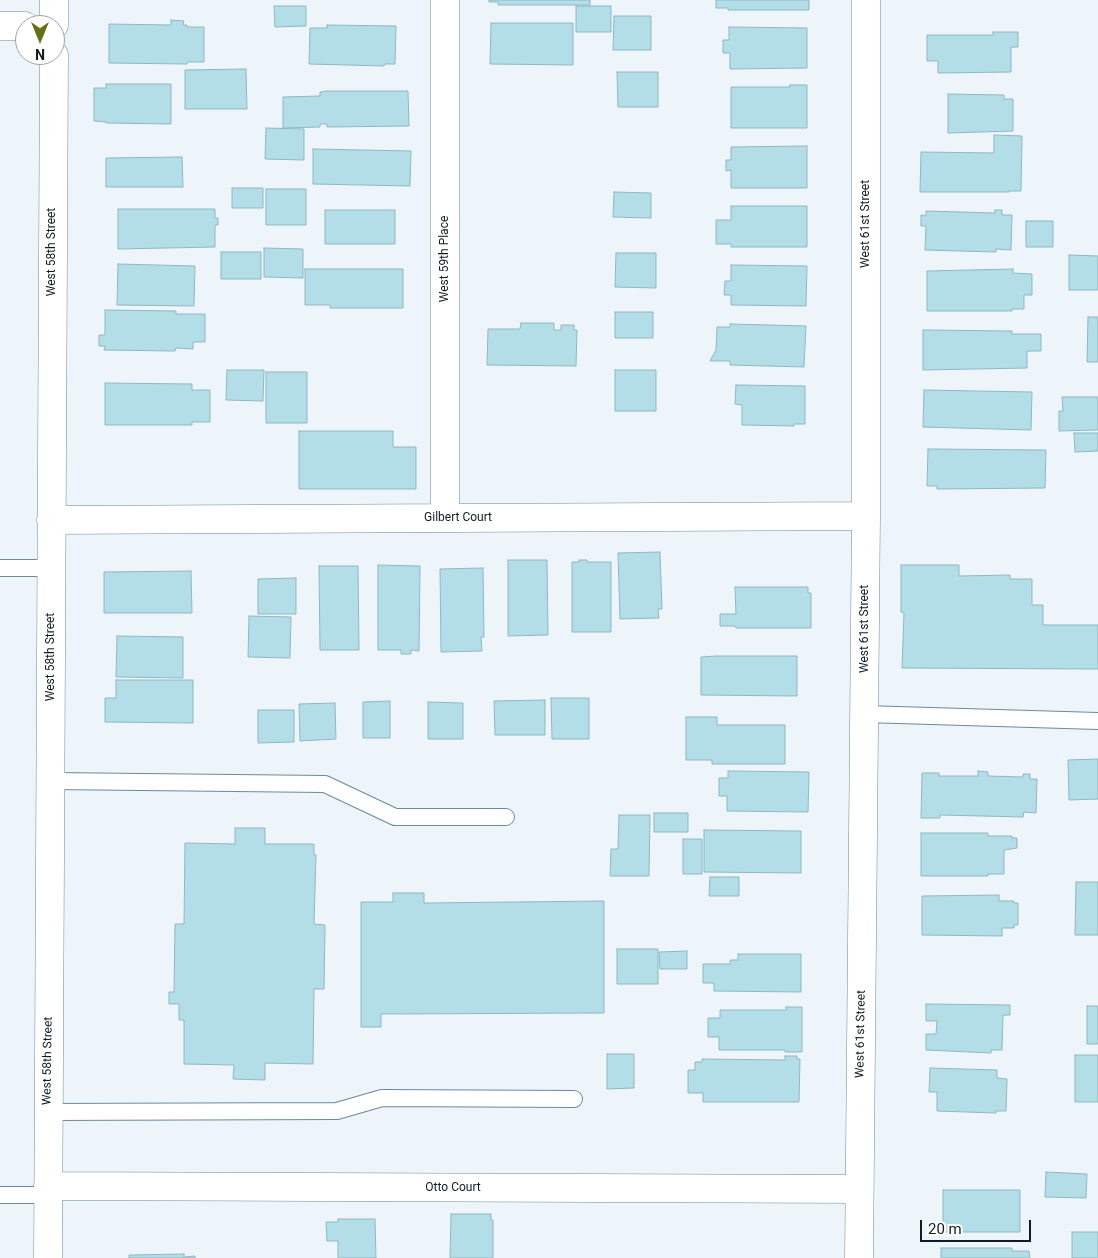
<!DOCTYPE html>
<style>
body{margin:0}
#map{position:relative;width:1098px;height:1258px;overflow:hidden;background:#eef5fa;font-family:Roboto,sans-serif}
canvas{display:block}
.north{position:absolute;left:15px;top:15px;width:50px;height:50px;box-sizing:border-box;background:#fff;border:1px solid #9fa4a7;border-radius:50%;rotate:180deg;font-size:14px;font-weight:700;line-height:20px;text-align:center;color:#0f1c23}
.north::after{content:'';display:block;margin:auto;width:18px;height:22px;background:#667019;clip-path:polygon(50% 0,100% 100%,50% 72%,0 100%)}
.scale{position:absolute;left:920px;top:1220px;width:111px;height:22px;box-sizing:border-box;border:2px solid #0f1c23;border-top:0;padding-left:6px;font-size:15px;line-height:18px;white-space:nowrap;color:#0f1c23;-webkit-text-stroke:4px #fff;paint-order:stroke}
</style>
<div id="map">
<canvas width="1098" height="1258"></canvas>
<div class="north">N</div>
<div class="scale">20 m</div>
</div>
<script>
const c = document.querySelector('canvas').getContext('2d');
c.lineJoin = 'round';
function fill(path, color) { c.fillStyle = color; c.fill(path, 'evenodd'); }
const shape = rows => new Path2D(rows.map(r => 'M' + r).join(''));
function trace(path, color, width, dash) { c.strokeStyle = color; c.lineWidth = width; c.lineCap = dash ? 'butt' : 'round'; c.setLineDash(dash || []); c.stroke(path); }
function label(font, color, halo, rows, align = 'center') {
  c.font = font + ' Roboto,sans-serif'; c.lineWidth = 4; c.setLineDash([]); c.textBaseline = 'middle'; c.strokeStyle = halo; c.fillStyle = color; for (const [text, x, y, turn = 0] of rows) {
    c.save(); c.translate(x, y); c.rotate((+turn || 0) * Math.PI / 180); c.textAlign = isNaN(turn) ? turn : align; if (halo) c.strokeText(text, 0, 0); c.fillText(text, 0, 0); c.restore();
  }
}
const building = shape([
 [489,0,590,0,590,5,498,5,498,2,489,2,489,0],
 [716,0,809,0,809,10,728,10,728,8,716,8,716,0],
 [274,6,306,6,306,26,275,27,274,6],
 [576,6,611,6,611,32,576,32,576,6],
 [614,16,651,16,651,50,613,50,614,16],
 [171,20,184,21,183,25,187,25,187,27,204,27,204,62,187,62,187,64,109,63,109,24,171,25,171,20],
 [491,23,573,23,573,65,490,64,491,23],
 [327,25,396,26,395,64,385,64,384,66,309,64,310,28,327,28,327,25],
 [729,27,807,28,807,68,730,69,730,53,723,53,723,40,729,40,729,27],
 [993,32,1018,32,1018,47,1011,47,1011,72,938,73,938,61,927,61,927,35,993,35,993,32],
 [246,69,247,109,185,109,185,70,246,69],
 [617,72,658,72,658,107,618,107,617,72],
 [106,84,171,84,171,124,106,123,106,122,94,121,94,88,106,88,106,84],
 [790,85,807,85,807,128,731,128,731,87,790,87,790,85],
 [327,91,408,91,409,126,327,127,327,124,320,124,320,127,283,128,283,97,320,96,320,92,327,91],
 [948,94,1004,95,1004,99,1013,99,1013,131,948,133,948,94],
 [266,128,304,129,304,160,265,159,266,128],
 [994,135,1022,136,1021,191,1009,191,1009,192,920,192,921,152,994,153,994,135],
 [807,146,807,188,731,188,731,170,726,171,726,160,731,160,731,147,807,146],
 [313,149,411,151,410,186,313,184,313,149],
 [182,157,183,187,106,187,106,158,182,157],
 [232,188,263,188,263,208,232,208,232,188],
 [266,189,306,189,306,225,266,225,266,189],
 [614,192,651,193,651,218,613,217,614,192],
 [731,206,807,206,807,247,731,247,731,244,716,244,716,220,731,220,731,206],
 [118,209,215,209,215,218,218,218,218,225,215,225,215,247,118,249,118,209],
 [325,210,395,210,395,244,325,244,325,210],
 [995,210,1002,210,1002,215,1012,215,1011,250,996,249,996,252,925,250,926,226,921,226,921,215,926,216,926,211,995,213,995,210],
 [1026,221,1053,221,1053,247,1026,247,1026,221],
 [264,248,303,249,303,278,264,277,264,248],
 [221,252,261,252,261,279,221,279,221,252],
 [616,253,656,253,656,288,615,287,616,253],
 [1069,255,1098,256,1098,290,1069,290,1069,255],
 [118,264,195,266,194,306,117,305,118,264],
 [731,265,807,266,806,306,731,305,731,295,724,295,725,281,731,281,731,265],
 [305,269,403,269,403,308,330,308,330,305,305,305,305,269],
 [1013,269,1013,273,1032,274,1032,295,1024,295,1024,309,1012,309,1012,311,927,311,927,271,1013,269],
 [105,310,176,311,176,314,205,314,205,342,193,342,193,349,176,348,175,351,104,350,105,346,99,346,99,335,105,335,105,310],
 [615,312,653,312,653,338,615,338,615,312],
 [1088,317,1098,317,1098,362,1087,362,1088,317],
 [521,323,554,323,554,330,561,330,561,325,574,325,574,330,577,330,576,366,487,365,488,329,520,329,521,323],
 [730,324,806,326,804,367,730,365,730,361,710,361,716,350,717,327,730,327,730,324],
 [923,330,1012,331,1012,334,1041,334,1041,351,1027,351,1027,368,923,370,923,330],
 [227,370,264,370,263,401,226,400,227,370],
 [615,370,656,370,656,411,615,411,615,370],
 [266,372,307,372,307,423,266,423,266,372],
 [105,383,192,384,192,390,210,390,210,422,192,422,192,425,105,425,105,383],
 [736,385,805,386,805,424,794,424,794,426,742,425,742,405,735,404,736,385],
 [924,390,1032,392,1031,430,923,427,924,390],
 [1062,397,1098,397,1098,430,1059,431,1059,411,1063,411,1062,397],
 [299,431,393,431,393,447,416,447,416,489,299,489,299,431],
 [1074,433,1098,433,1098,451,1075,452,1074,433],
 [928,449,1046,450,1045,488,937,489,937,486,927,486,928,449],
 [660,552,662,609,658,609,659,618,620,619,618,553,660,552],
 [508,560,547,560,548,635,508,636,508,560],
 [579,560,587,560,587,562,611,562,611,632,572,632,572,562,579,562,579,560],
 [378,565,420,566,419,651,411,650,411,654,401,654,401,650,378,650,378,565],
 [901,565,959,565,959,576,1010,575,1010,579,1032,579,1032,605,1043,605,1043,625,1098,625,1098,669,902,668,904,613,901,612,901,565],
 [319,566,358,566,359,650,320,650,319,566],
 [483,568,484,637,481,637,482,651,441,652,440,569,483,568],
 [191,571,192,613,104,613,104,572,191,571],
 [296,578,296,614,258,614,258,579,296,578],
 [735,587,808,587,808,593,811,593,811,628,736,628,735,626,720,626,720,614,736,614,735,587],
 [249,616,291,617,290,658,248,657,249,616],
 [117,636,183,637,183,678,116,677,117,636],
 [716,656,797,656,797,696,701,695,701,657,716,656],
 [116,680,193,680,193,723,105,722,105,698,116,698,116,680],
 [551,698,589,698,589,739,552,739,551,698],
 [545,700,545,735,495,735,494,701,545,700],
 [390,701,390,738,363,738,363,702,390,701],
 [428,702,463,703,463,739,428,739,428,702],
 [335,703,336,739,300,741,299,704,335,703],
 [258,710,294,710,294,742,258,743,258,710],
 [686,717,717,717,717,725,785,725,785,764,712,764,712,760,686,760,686,717],
 [1098,759,1098,799,1069,800,1068,760,1098,759],
 [728,771,809,772,808,812,727,811,727,796,719,796,719,778,728,778,728,771],
 [978,771,988,772,988,776,1023,777,1023,774,1030,774,1030,779,1037,779,1036,813,1024,812,1023,817,940,815,940,818,921,818,922,773,939,773,939,776,978,776,978,771],
 [654,813,688,813,688,832,654,832,654,813],
 [619,815,650,815,649,876,610,876,611,849,618,849,619,815],
 [235,828,265,828,265,844,314,844,314,855,316,855,314,924,325,925,324,989,314,989,313,1064,265,1063,265,1080,233,1079,234,1065,184,1064,184,1020,179,1020,179,1004,169,1004,169,992,174,992,175,924,184,924,185,843,235,844,235,828],
 [704,830,801,831,801,873,704,872,704,830],
 [921,833,988,833,988,836,1012,836,1012,838,1017,838,1017,848,1004,850,1004,874,988,874,988,876,921,876,921,833],
 [683,839,702,839,702,874,683,874,683,839],
 [710,877,739,877,739,896,709,896,710,877],
 [1076,882,1098,882,1098,935,1075,935,1076,882],
 [393,893,424,893,424,903,604,901,604,1013,381,1014,381,1027,361,1027,361,902,393,902,393,893],
 [999,895,999,901,1014,901,1014,903,1018,903,1018,925,1014,925,1014,928,1002,928,1002,936,922,935,922,896,999,895],
 [617,949,658,949,658,984,617,984,617,949],
 [687,951,687,969,660,969,659,952,687,951],
 [738,954,801,954,801,992,714,991,714,983,703,983,703,964,730,964,730,960,738,960,738,954],
 [926,1004,1010,1005,1010,1015,1003,1015,1002,1050,991,1050,991,1053,926,1050,926,1034,936,1034,937,1021,926,1021,926,1004],
 [1087,1006,1098,1006,1098,1044,1087,1044,1087,1006],
 [786,1007,802,1007,802,1052,785,1052,785,1050,719,1050,719,1037,708,1037,708,1018,720,1018,720,1010,786,1010,786,1007],
 [607,1054,634,1054,634,1088,607,1089,607,1054],
 [1075,1055,1098,1055,1098,1102,1075,1102,1075,1055],
 [785,1056,797,1056,797,1059,800,1059,799,1102,703,1102,703,1093,688,1093,688,1070,695,1070,695,1062,702,1062,702,1059,785,1060,785,1056],
 [930,1068,997,1070,997,1078,1007,1079,1006,1111,996,1111,996,1113,937,1111,937,1092,929,1092,930,1068],
 [1046,1172,1087,1174,1086,1198,1045,1197,1046,1172],
 [943,1190,1020,1190,1020,1232,943,1232,943,1190],
 [451,1214,491,1214,491,1220,493,1220,493,1258,450,1258,451,1214],
 [338,1219,375,1219,376,1258,338,1258,338,1241,327,1241,326,1222,338,1222,338,1219],
 [1072,1232,1098,1232,1098,1258,1072,1258,1072,1232],
 [941,1248,1012,1248,1012,1251,1029,1251,1030,1258,941,1258,941,1248],
 [184,1254,184,1257,195,1256,195,1258,129,1258,129,1255,184,1254]
]);
const service = shape([
 [0,568,51,568],
 [864,714,1098,721],
 [51,781,325,784,395,817,506,817],
 [48,1112,337,1111,382,1098,574,1099],
 [0,1195,48,1195]
]);
const minor = shape([
 [54,25,54,0],
 [0,26,25,26],
 [445,518,445,0],
 [51,520,866,516],
 [48,1186,859,1189],
 [48,1258,54,55],
 [859,1258,866,516,866,0]
]);
const streetNames = [
 ["West 61st Street",866,224,-90],
 ["West 58th Street",52,252,-90],
 ["West 59th Place",445,259,-90],
 ["Gilbert Court",458,518],
 ["West 61st Street",865,629,-90],
 ["West 58th Street",51,657,-90],
 ["West 61st Street",861,1034,-89],
 ["West 58th Street",48,1061,-89],
 ["Otto Court",453,1188]
];
fill(building, '#b3dee8');
trace(building, '#8db8c1', 1);
trace(service, '#6a8a9e', 18);
trace(minor, '#6a8a9e', 29);
trace(service, '#fff', 16);
trace(minor, '#fff', 28);
label('12px', '#0f1c23', '#fff', streetNames);
</script>
